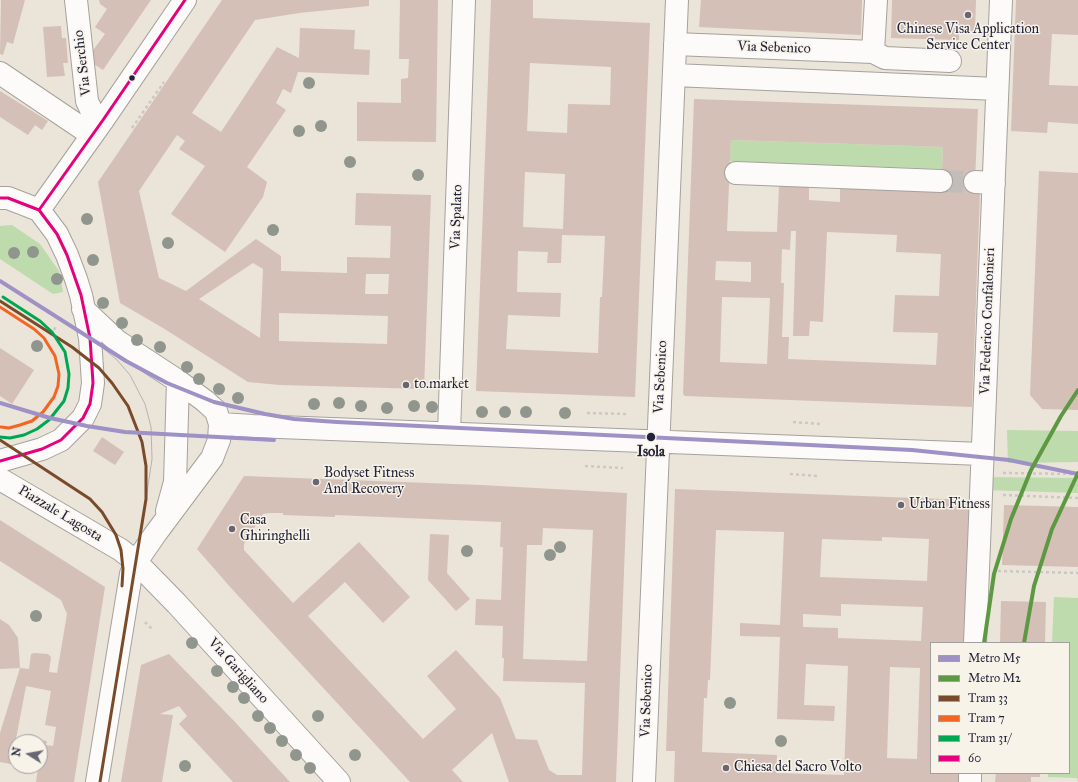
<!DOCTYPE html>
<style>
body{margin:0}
#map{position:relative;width:1078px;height:782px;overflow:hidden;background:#ebe4d8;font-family:"IM FELL Great Primer",serif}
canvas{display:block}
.legend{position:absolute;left:930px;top:642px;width:140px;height:132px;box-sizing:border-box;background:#f7f3e8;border:1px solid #a29fa3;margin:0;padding:5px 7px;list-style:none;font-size:12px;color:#22223b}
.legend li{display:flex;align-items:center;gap:8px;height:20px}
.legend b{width:20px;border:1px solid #a29fa3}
.north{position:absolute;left:8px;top:734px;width:40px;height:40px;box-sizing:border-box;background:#f7f3e8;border:1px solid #a29fa3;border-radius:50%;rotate:281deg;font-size:11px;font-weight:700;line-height:16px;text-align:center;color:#22223b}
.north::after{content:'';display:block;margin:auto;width:14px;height:18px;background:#686672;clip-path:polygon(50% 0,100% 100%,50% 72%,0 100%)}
</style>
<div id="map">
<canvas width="1078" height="782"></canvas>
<ul class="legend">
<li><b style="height:5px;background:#9d91c5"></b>Metro M5</li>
<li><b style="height:5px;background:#5d9842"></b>Metro M2</li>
<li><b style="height:5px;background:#7a4b2a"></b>Tram 33</li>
<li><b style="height:5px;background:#f26522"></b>Tram 7</li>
<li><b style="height:5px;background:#00a651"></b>Tram 31/</li>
<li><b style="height:5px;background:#e5007d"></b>60</li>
</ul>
<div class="north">N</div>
</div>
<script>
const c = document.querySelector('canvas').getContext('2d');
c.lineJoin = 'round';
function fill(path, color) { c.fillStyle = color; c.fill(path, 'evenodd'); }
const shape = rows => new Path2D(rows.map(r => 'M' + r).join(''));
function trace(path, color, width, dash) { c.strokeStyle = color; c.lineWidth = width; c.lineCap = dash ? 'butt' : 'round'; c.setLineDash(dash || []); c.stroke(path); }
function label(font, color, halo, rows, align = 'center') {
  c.font = font + ' "IM FELL Great Primer",serif'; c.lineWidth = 3; c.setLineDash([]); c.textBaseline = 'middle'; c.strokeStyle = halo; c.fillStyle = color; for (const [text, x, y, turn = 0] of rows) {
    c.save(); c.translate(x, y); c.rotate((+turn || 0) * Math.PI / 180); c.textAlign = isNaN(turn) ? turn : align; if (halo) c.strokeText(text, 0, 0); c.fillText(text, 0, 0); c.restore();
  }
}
const green = shape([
 [731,140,943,147,942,169,730,161],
 [12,225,40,244,59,271,63,292,53,294,0,259,0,226],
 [1007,430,1078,431,1078,462,1008,463],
 [984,477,1078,478,1078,493,984,490],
 [1054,597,1078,598,1078,782,1077,778,1048,777,1048,773,1069,773,1069,643,1052,643]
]);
const building = shape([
 [1,0,25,0,13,44,7,42,3,55,0,54],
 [99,0,151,0,103,70,89,61,88,57,105,34,95,27,107,9,100,4],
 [222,0,369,0,369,6,299,13,255,20,192,113,221,132,277,47,299,58,300,28,355,30,354,49,370,50,369,75,298,72,291,93,283,89,276,103,286,110,247,167,267,182,263,197,225,252,171,214,205,166,179,149,185,141,177,135,139,191,159,278,186,291,256,239,281,256,281,271,347,273,347,257,390,258,391,226,355,225,356,193,431,195,424,389,280,385,248,382,163,328,120,303,98,182],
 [253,263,263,269,260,338,199,299],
 [366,274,389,274,388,294,365,294],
 [279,313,388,316,387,344,279,341],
 [400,0,438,0,436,142,357,141,357,102,401,103,401,79,408,78,409,59,399,59],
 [491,0,533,0,533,18,650,23,635,397,476,391],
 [530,63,611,67,610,105,568,104,567,133,527,131],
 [525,172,565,174,563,229,523,227],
 [562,235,605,236,602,297,600,297,598,353,506,349,508,315,560,317,561,293,517,292,518,251,548,252,547,263,561,263],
 [701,0,862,0,861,35,699,27],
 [892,0,976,0,975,32,959,31,959,40,891,38],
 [1016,0,1078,0,1078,35,1052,34,1049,85,1078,86,1078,124,1048,122,1047,133,1011,131],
 [61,26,62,38,66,38,68,63,63,63,65,76,47,77,43,27],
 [0,91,48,121,42,130,35,125,28,135,0,117],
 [694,99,978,109,975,182,980,193,972,407,685,396,683,394],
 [731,140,943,147,941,191,840,188,840,202,809,200,809,187,779,186,777,232,727,231],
 [791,231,796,231,793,336,809,336,810,321,823,322,827,232,897,235,896,252,941,254,939,296,895,295,893,332,938,333,936,365,788,359,789,337,782,337,784,283,781,283,782,249,790,250],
 [716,261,751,262,751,282,715,280],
 [722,297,770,298,767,364,720,362],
 [1039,171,1078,173,1078,410,1042,409,1030,395],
 [0,348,34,370,12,404,0,396],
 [102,437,124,452,115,465,93,451],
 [244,476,481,485,627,493,616,782,509,782,492,733,452,770,463,782,410,782,231,588,197,549],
 [270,513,283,513,283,515,335,517,335,515,501,522,500,547,503,547,501,600,476,599,475,625,503,626,502,658,504,658,503,681,585,683,582,775,557,775,549,770,537,740,516,739,500,698,456,650,427,676,456,709,423,739,308,616,345,582,383,623,410,597,359,542,293,603,244,550,244,544,263,514],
 [543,528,593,530,587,661,523,659,527,545,542,545],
 [675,489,969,500,964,643,931,643,931,773,959,773,958,782,674,782,675,751,666,751],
 [716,530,784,532,780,625,740,623,740,636,780,637,777,719,834,721,835,706,804,705,806,664,848,666,844,775,776,773,777,755,702,752,704,698,707,698,708,680,710,680],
 [882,537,929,539,927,581,820,577,822,539,882,541],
 [841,604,923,607,921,641,838,638,838,628,803,627,803,614,841,616],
 [890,667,920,668,917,759,887,758],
 [1004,505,1078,507,1078,567,1002,565],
 [0,520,105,587,74,782,36,782,38,768,29,766,40,766,40,742,16,742,16,765,0,762,0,733,20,668,29,669,31,654,34,653,48,654,51,657,49,672,57,673,67,614,61,600,0,561],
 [26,686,51,691,45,725,56,727,53,746,46,745,47,741,27,738,26,741,16,739],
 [430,534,449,535,447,573,470,599,456,611,428,580],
 [1001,601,1046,602,1045,643,1000,643],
 [0,619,9,625,18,638,20,668,0,669],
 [169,654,235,722,290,782,233,782,179,724,187,716,179,706,160,714,173,715,162,782,121,782,141,665],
 [996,773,1040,773,1040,777,1031,777,1031,782,995,782]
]);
const minorTunnel = shape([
 [941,181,975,182]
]);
const path = shape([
 [132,128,164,82],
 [54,330,56,326],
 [587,413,626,414],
 [793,422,821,424],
 [585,466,623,468],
 [1003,473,1078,474],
 [790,474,818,476],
 [1003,495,1078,498],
 [998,571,1078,573],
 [145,622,152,629]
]);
const minor = shape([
 [76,0,87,101,92,112,103,120],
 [675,44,873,52,885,58,950,61],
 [873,52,876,0],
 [0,73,92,135],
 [674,75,997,89],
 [736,173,941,181],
 [975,182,994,183],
 [0,198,8,198,39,210,57,234,67,255,76,279,81,295,90,338,93,383,90,404,83,418,61,440,42,449,0,461],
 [39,210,103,120,185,0],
 [83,309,117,341,178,381,205,401,216,411,220,424,219,440,212,458,156,533,136,562,131,574,97,782],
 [220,424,253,426,982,454],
 [449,433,464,0],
 [0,479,121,550,136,562,177,604,339,782],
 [167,511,175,482,178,381],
 [975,643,1001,0],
 [644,782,677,0],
 [970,782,970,773]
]);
const tram = shape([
 [0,280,97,343,117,360,130,375,145,404,151,427,152,459,146,499]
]);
const bus1 = shape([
 [0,198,8,198,39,210,57,234,67,255,81,295,90,338,93,383,90,404,83,418,61,440,42,449,0,461],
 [39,210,103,120,185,0]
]);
const tram1 = shape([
 [0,301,72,347,99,368,112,383,128,406,142,442,146,466,146,499,100,782],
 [0,440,90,499,102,512,116,535,121,550,123,569,122,586]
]);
const tram2 = shape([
 [0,307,34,329,44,338,55,356,59,374,58,386,54,397,43,412,32,421,20,425,9,428,1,427]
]);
const tram3 = shape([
 [0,437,10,438,24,435,37,429,49,420,64,401,68,388,69,374,65,352,52,332,40,321,3,297]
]);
const metro1 = shape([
 [0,281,126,361,167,383,214,402,265,414,294,419,337,422,912,450,1009,460,1078,474],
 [0,403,50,418,87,426,125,432,274,440]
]);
const metro2 = shape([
 [984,643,994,574,1011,519,1031,470,1061,416,1078,390],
 [1024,643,1034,586,1052,529,1078,473]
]);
const trees = [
 [309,83],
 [321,126],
 [299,131],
 [350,162],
 [418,175],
 [87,219],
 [273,230],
 [168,243],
 [33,252],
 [14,253],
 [93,260],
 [57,279],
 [103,303],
 [122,323],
 [137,340],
 [37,346],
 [160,347],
 [187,367],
 [199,379],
 [219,389],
 [238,398],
 [339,403],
 [314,404],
 [361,406],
 [414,406],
 [432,407],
 [387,408],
 [482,412],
 [505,412],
 [526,412],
 [565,413],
 [560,547],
 [467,551],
 [550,555],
 [36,616],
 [192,643],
 [217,671],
 [233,687],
 [244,698],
 [730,703],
 [258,716],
 [318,716],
 [270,728],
 [282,741],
 [781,741],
 [296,755],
 [355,755],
 [185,766],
 [310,768]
];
const markers = [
 [968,15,4,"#686672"],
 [132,78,3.5,"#22223b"],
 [406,385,4,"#686672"],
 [651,437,5,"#22223b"],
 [316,482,4,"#686672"],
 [901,505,4,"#686672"],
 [232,529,4,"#686672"],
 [726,768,4,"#686672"]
];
const poiNames = [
 ["Chinese Visa Application",968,30,"center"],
 ["Service Center",968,46,"center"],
 ["to.market",414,385],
 ["Bodyset Fitness",324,474],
 ["And Recovery",324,490],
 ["Urban Fitness",909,505],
 ["Casa",240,521],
 ["Ghiringhelli",240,537],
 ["Chiesa del Sacro Volto",734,768]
];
const streetNames = [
 ["Via Sebenico",774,48,2],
 ["Via Serchio",83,63,-97],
 ["Via Spalato",457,217,-88],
 ["Via Federico Confalonieri",988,321,-88],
 ["Via Sebenico",661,377,-87],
 ["Piazzale Lagosta",60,514,31],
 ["Via Garigliano",238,671,48],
 ["Via Sebenico",647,701,-88]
];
const stopNames = [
 ["Isola",651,453]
];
fill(green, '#bddbac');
fill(building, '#d4c0b7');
trace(minorTunnel, '#c3bdb9', 22, [22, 11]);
trace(minor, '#a5a19d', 24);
trace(path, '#cac8c7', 2.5, [3, 3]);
trace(minor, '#fcfbf9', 22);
trace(tram, '#b4b3b4', 1);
trace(bus1, '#e5007d', 3);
trace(tram1, '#7a4b2a', 3);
trace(tram2, '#f26522', 3);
trace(tram3, '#00a651', 3);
trace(metro1, '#9d91c5', 4);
trace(metro2, '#5d9842', 4);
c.fillStyle = '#90968e';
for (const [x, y] of trees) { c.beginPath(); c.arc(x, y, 6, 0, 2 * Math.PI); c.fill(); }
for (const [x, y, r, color] of markers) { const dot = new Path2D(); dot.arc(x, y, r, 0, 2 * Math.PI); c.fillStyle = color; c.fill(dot); trace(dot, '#f7f3e8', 1.5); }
label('14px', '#22223b', '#f7f3e8', poiNames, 'left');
label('14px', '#22223b', '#f7f3e8', streetNames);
label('bold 14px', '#22223b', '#f7f3e8', stopNames);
</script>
